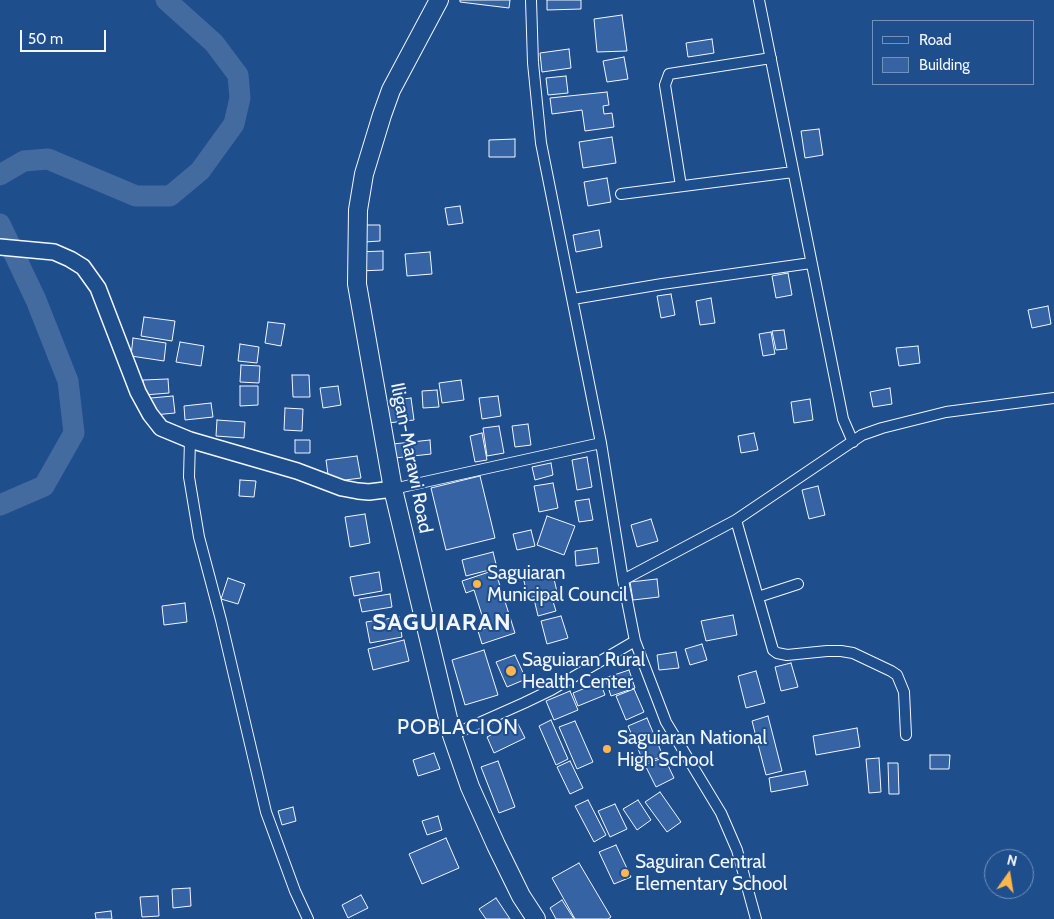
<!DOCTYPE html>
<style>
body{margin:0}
#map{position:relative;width:1054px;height:919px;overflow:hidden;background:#1f4e8c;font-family:Cabin,sans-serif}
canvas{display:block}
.legend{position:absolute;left:872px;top:20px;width:162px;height:65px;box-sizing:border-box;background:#1f4e8c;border:1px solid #7391ba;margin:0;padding:6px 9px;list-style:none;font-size:15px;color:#f2f6ff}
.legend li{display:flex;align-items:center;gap:10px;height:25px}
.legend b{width:25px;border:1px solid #7391ba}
.north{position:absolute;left:984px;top:849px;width:50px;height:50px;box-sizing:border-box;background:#1f4e8c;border:1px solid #7391ba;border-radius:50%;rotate:13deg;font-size:14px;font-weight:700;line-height:20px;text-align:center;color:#f2f6ff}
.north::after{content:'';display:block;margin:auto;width:18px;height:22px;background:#ffb74d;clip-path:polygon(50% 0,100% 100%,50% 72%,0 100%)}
.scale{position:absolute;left:20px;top:30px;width:86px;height:22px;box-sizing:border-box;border:2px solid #f2f6ff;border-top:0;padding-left:6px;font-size:15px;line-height:18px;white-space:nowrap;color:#f2f6ff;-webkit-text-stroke:4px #1f4e8c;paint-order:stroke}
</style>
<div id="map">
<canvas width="1054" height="919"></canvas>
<ul class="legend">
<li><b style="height:6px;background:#1f4e8c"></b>Road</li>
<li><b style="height:14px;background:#3563a3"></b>Building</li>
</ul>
<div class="north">N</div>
<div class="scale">50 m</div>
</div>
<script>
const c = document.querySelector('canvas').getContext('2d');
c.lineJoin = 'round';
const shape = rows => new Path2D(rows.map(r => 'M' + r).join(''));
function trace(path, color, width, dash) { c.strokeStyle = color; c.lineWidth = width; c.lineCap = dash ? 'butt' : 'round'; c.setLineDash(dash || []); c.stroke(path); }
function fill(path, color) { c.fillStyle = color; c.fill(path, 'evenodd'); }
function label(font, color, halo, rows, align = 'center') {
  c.font = font + ' Cabin,sans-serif'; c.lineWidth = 4; c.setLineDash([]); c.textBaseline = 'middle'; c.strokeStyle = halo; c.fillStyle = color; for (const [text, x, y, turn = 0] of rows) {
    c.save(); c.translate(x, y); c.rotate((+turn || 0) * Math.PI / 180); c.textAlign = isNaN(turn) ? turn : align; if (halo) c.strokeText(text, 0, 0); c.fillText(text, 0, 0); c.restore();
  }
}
const river = shape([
 [0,175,24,161,48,159,136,196,170,196,200,171,234,124,240,98,238,75,214,43,166,0],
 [0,224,36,300,68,381,74,433,44,486,0,505]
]);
const building = shape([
 [460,0,510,0,509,8,460,2,460,0],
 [547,0,581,0,581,9,547,10,547,0],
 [622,15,627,51,597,52,594,19,622,15],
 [712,39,714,53,688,57,686,43,712,39],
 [569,49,571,68,542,72,540,53,569,49],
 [624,57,628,79,607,82,603,61,624,57],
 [566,76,568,93,548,95,546,78,566,76],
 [607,92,609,105,603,106,604,114,612,113,614,127,585,131,582,110,552,114,550,98,607,92],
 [819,129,823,155,805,158,801,131,819,129],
 [612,137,616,163,583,168,579,142,612,137],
 [515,139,515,157,489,157,489,140,515,139],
 [607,178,611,202,588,206,584,182,607,178],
 [460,206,463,223,448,225,445,208,460,206],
 [363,225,380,225,380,241,364,242,363,225],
 [599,230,602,247,576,252,573,235,599,230],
 [383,251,383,270,359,271,358,252,383,251],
 [430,252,432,274,407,276,405,254,430,252],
 [788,273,792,295,776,298,772,276,788,273],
 [671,294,675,315,661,318,657,296,671,294],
 [711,298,715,323,700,325,696,301,711,298],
 [1048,306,1051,324,1032,328,1028,310,1048,306],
 [144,317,175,321,172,341,141,336,144,317],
 [268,322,285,324,281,346,265,343,268,322],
 [784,330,787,349,776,350,772,331,784,330],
 [771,332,775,354,763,356,759,334,771,332],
 [133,338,166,343,164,361,131,356,133,338],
 [180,342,204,346,201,366,176,362,180,342],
 [240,344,259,347,257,363,238,361,240,344],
 [918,346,920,363,899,366,896,348,918,346],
 [241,365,260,366,259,383,240,382,241,365],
 [292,375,309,375,310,397,293,397,292,375],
 [168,379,169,393,144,395,143,380,168,379],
 [461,380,464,400,442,403,439,383,461,380],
 [240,386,258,386,258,405,240,406,240,386],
 [338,386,341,405,323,408,320,388,338,386],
 [890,388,892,404,873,407,870,392,890,388],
 [437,390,439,407,423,408,422,391,437,390],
 [173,396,175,413,154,415,151,398,173,396],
 [498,396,501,416,482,419,479,398,498,396],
 [411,398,414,420,388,423,386,401,411,398],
 [810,399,813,420,794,423,791,402,810,399],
 [211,403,213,417,185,420,184,406,211,403],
 [285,408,303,409,302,431,284,430,285,408],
 [217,420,245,422,244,438,216,436,217,420],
 [528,424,531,445,515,447,512,426,528,424],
 [499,426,504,453,487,456,483,428,499,426],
 [482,433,487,460,475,462,470,436,482,433],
 [754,433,758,450,741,453,738,436,754,433],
 [295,440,310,440,310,453,295,453,295,440],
 [430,440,431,454,395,458,393,444,430,440],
 [357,456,361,478,329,482,326,460,357,456],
 [587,457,592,487,577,490,572,460,587,457],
 [551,463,553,475,535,480,532,467,551,463],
 [480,476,495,538,446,550,431,488,480,476],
 [240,480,256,481,254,497,239,496,240,480],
 [553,483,558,508,539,512,534,486,553,483],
 [818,486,825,515,809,519,802,490,818,486],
 [589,499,593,520,579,522,575,501,589,499],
 [365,514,370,543,350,547,345,517,365,514],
 [547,516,575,526,564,555,537,545,547,516],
 [651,519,658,541,637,547,631,525,651,519],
 [531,530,535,546,517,550,513,534,531,530],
 [597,548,599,563,576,566,575,551,597,548],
 [493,552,497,568,466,576,462,560,493,552],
 [495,570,515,633,482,644,478,631,486,628,474,590,466,593,462,581,495,570],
 [552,570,557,592,528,598,523,577,552,570],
 [379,572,382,591,354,596,350,577,379,572],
 [228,578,245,584,238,604,221,599,228,578],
 [657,579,659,597,633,600,630,582,657,579],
 [390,594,392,607,362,612,359,599,390,594],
 [551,595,556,611,538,616,534,599,551,595],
 [185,603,187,622,164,625,162,606,185,603],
 [733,615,737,635,706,641,701,621,733,615],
 [561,616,568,638,547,644,541,621,561,616],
 [399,617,402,637,370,643,366,622,399,617],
 [404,640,409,661,373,670,368,649,404,640],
 [702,644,707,660,690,665,685,649,702,644],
 [484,650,498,695,465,705,452,660,484,650],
 [676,652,679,668,659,670,657,655,676,652],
 [515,655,526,679,507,687,496,662,515,655],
 [791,663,798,687,781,691,775,667,791,663],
 [629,670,635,688,611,696,605,678,629,670],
 [756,671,765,703,746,708,738,676,756,671],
 [600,682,605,695,578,706,573,693,600,682],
 [634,689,644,712,626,720,616,696,634,689],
 [570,691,578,710,554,720,546,701,570,691],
 [768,716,782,771,766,775,752,721,768,716],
 [647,718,663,756,644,763,628,726,647,718],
 [551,720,568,759,556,765,539,726,551,720],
 [575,721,593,762,577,769,559,727,575,721],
 [517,722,525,738,494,753,487,737,517,722],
 [857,728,860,747,816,755,813,736,857,728],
 [434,753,440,769,418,776,413,760,434,753],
 [930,755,950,755,949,769,930,769,930,755],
 [664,757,674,778,656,787,645,765,664,757],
 [879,758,881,792,869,793,866,759,879,758],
 [498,761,515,807,499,813,481,767,498,761],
 [570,761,583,788,570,794,557,767,570,761],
 [888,763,898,763,899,794,889,794,888,763],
 [805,771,808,785,771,792,769,778,805,771],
 [660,792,681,822,667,832,645,802,660,792],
 [588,800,606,835,594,842,575,806,588,800],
 [638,800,651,820,637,830,623,809,638,800],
 [615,804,627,829,610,837,598,811,615,804],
 [293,807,296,821,282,825,278,811,293,807],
 [438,816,442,830,427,835,422,821,438,816],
 [446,838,459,868,422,884,409,854,446,838],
 [616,845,631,877,614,884,599,852,616,845],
 [579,863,611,917,608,919,575,919,552,878,579,863],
 [190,888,191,906,173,908,172,889,190,888],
 [361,895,368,908,348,918,342,905,361,895],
 [158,896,159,916,142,917,140,897,158,896],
 [496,898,510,919,486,919,479,909,496,898],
 [562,900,574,919,556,919,550,908,562,900],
 [111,911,112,919,96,919,95,913,111,911]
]);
const minor = shape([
 [531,0,533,63,541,143,601,443,623,580,635,641,666,722,721,813,737,850,756,919],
 [759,0,843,419,853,442],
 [681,186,665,85,669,74,771,58],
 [621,194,793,172],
 [573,299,662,284,811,263],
 [190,440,189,477,199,537,221,620,266,812,295,891,308,919],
 [393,489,601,443],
 [736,520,773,650,777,653,787,655,827,651,841,651,853,653,891,671,897,675,904,692,906,735],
 [623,580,736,520,862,435,882,428,946,412,1054,398],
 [758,597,798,584],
 [452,735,524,703,551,690,635,641]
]);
const secondary = shape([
 [0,247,54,252,70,259,83,267,98,288,138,392,150,414,161,428,190,440,297,471,342,488,358,491,369,492,393,489]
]);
const trunk = shape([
 [439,0,391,90,382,115,364,174,358,210,357,284,393,489,452,735,470,787,496,845,521,896,536,919]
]);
const markers = [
 [477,584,5,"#ffb74d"],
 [511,671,6,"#ffb74d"],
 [607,749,5,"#ffb74d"],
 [625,873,5,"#ffb74d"]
];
const streetNames = [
 ["Iligan-Marawi Road",411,458,79]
];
const poiNames = [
 ["Saguiaran",487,573],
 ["Municipal Council",487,595],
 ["Saguiaran Rural",522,660],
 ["Health Center",522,682],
 ["Saguiaran National",617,738],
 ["High School",617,760],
 ["Saguiran Central",635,862],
 ["Elementary School",635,884]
];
const quarterNames = [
 ["POBLACION",458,728]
];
const districtNames = [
 ["SAGUIARAN",442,623]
];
trace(river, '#446ba0', 21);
fill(building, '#3563a3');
trace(building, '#f2f6ff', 1);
trace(minor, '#f2f6ff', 12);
trace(secondary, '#f2f6ff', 18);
trace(trunk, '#f2f6ff', 20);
trace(minor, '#1f4e8c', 10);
trace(secondary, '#1f4e8c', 15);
trace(trunk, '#1f4e8c', 18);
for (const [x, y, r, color] of markers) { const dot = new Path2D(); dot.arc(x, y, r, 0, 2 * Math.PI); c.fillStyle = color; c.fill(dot); trace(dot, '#1f4e8c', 2); }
label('19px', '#f2f6ff', '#1f4e8c', streetNames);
label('19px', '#f2f6ff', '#1f4e8c', poiNames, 'left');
c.letterSpacing = '1px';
label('21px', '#f2f6ff', '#1f4e8c', quarterNames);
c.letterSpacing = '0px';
c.letterSpacing = '1px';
label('bold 24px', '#f2f6ff', '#1f4e8c', districtNames);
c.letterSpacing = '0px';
</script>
